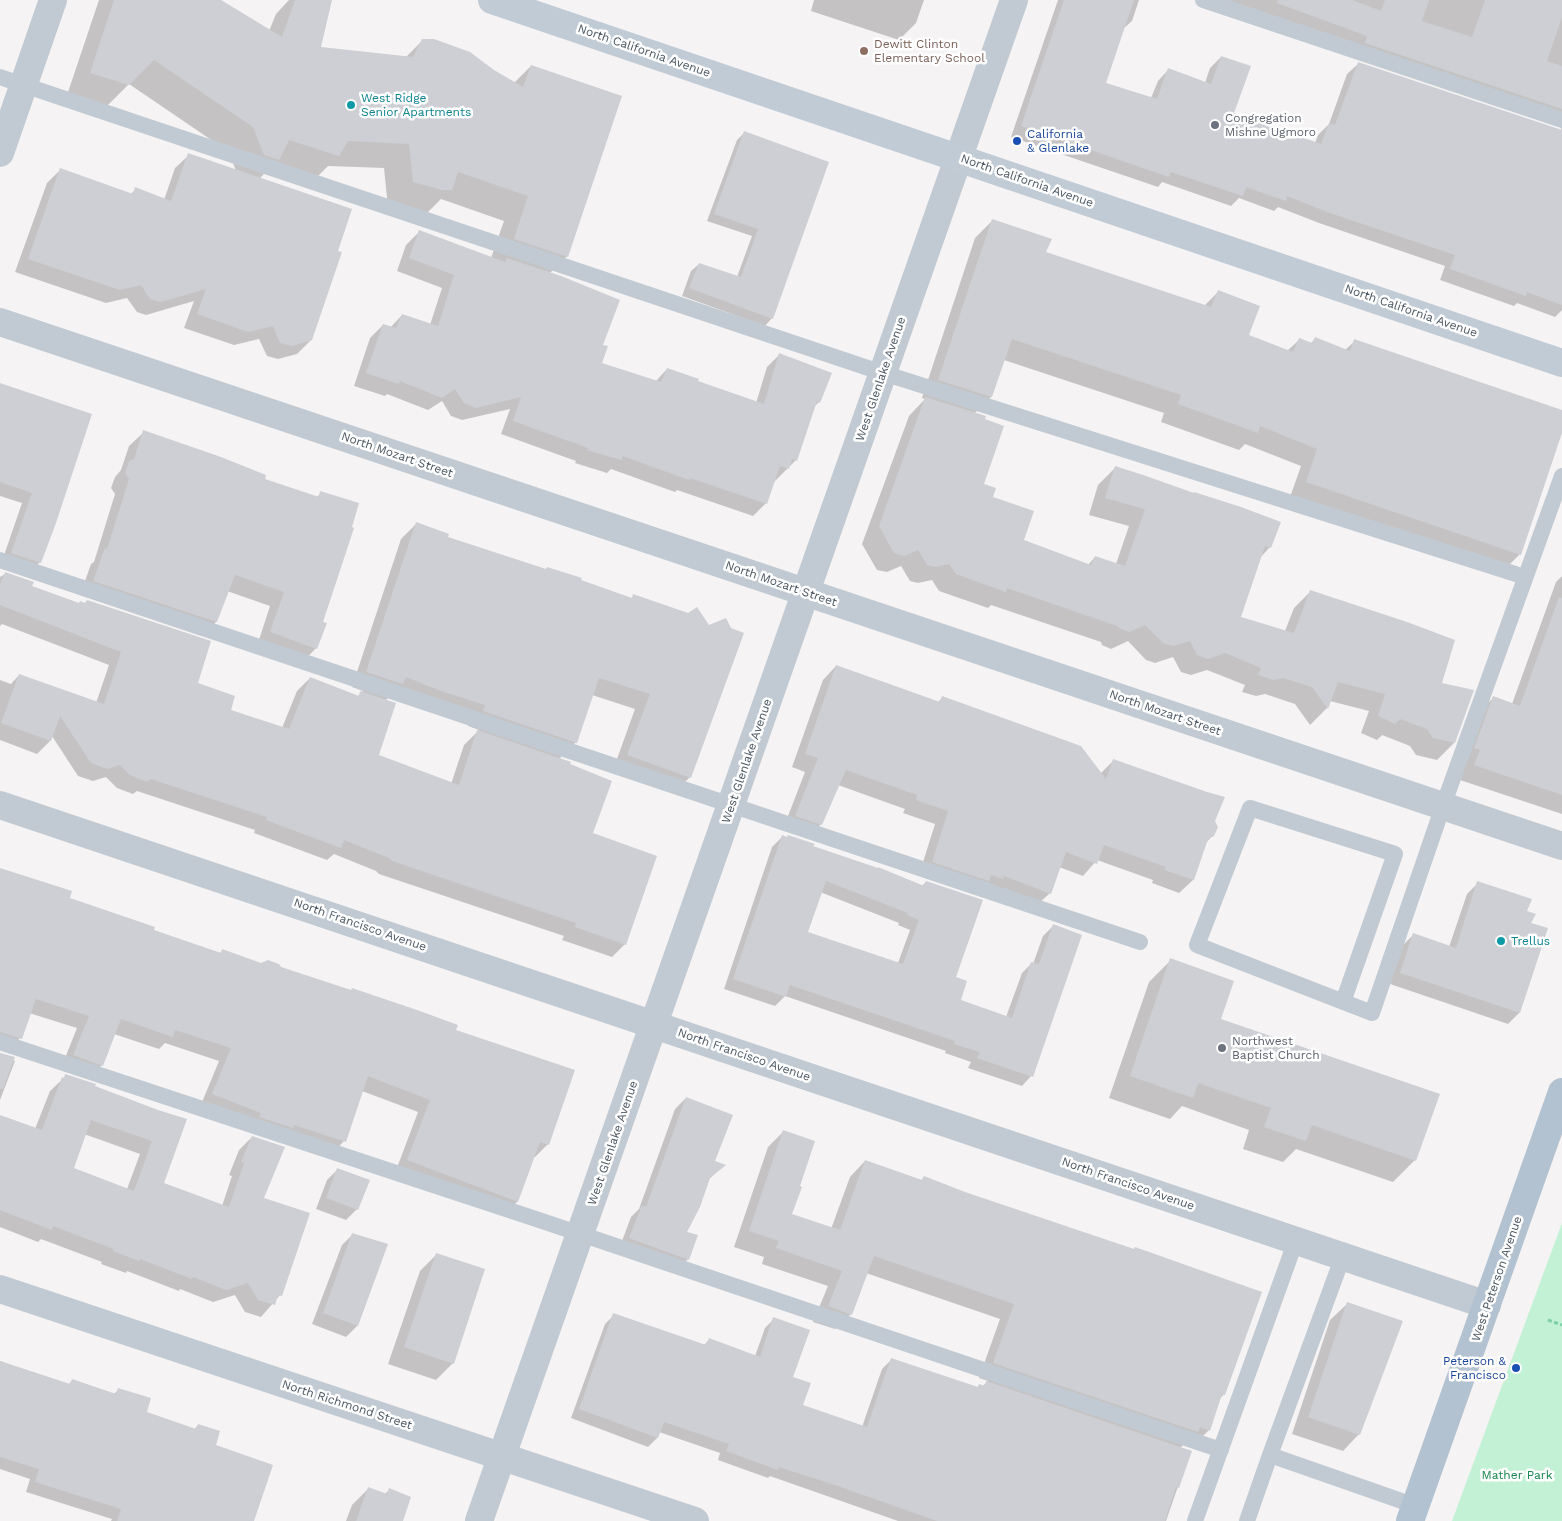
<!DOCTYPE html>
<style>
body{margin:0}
canvas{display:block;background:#f5f3f3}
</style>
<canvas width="1562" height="1521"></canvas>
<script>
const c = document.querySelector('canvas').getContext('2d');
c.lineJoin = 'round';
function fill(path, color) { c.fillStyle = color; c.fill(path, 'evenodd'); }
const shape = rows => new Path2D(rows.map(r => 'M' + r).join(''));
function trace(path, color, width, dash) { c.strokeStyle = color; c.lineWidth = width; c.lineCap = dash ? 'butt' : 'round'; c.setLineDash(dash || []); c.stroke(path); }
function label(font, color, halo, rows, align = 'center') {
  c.font = font + ' "Work Sans",sans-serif'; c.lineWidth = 5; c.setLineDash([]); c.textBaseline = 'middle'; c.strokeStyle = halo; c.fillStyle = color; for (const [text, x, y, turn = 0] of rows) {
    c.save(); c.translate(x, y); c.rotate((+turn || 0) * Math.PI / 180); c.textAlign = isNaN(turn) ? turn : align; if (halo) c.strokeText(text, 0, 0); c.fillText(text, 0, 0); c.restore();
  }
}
const green = shape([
 [1562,1223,1562,1521,1452,1521]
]);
const shadow = shape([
 [99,0,219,0,269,31,276,14,289,0,330,0,319,48,405,58,422,41,494,71,514,83,531,66,567,256,550,273,602,345,600,364,655,382,667,369,696,382,756,403,767,367,780,354,819,402,814,407,796,460,774,482,766,503,753,516,677,490,675,492,611,469,607,473,575,463,576,461,501,434,510,409,462,420,451,416,442,401,428,410,387,394,385,396,354,386,370,338,383,325,390,328,402,315,430,325,442,288,397,271,406,245,419,232,491,258,504,221,441,199,426,214,388,207,384,168,328,166,313,181,271,167,259,179,337,251,311,340,297,354,278,359,267,356,259,339,234,345,184,328,194,301,146,315,137,312,127,298,106,303,15,272,47,183,60,170,130,195,136,189,164,200,175,168,189,155,236,171,229,152,129,84,103,110,66,98],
 [814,0,924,0,916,23,899,40,811,11],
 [1058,0,1139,0,1132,21,1123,29,1105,83,1151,98,1158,81,1168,70,1205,83,1210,68,1221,57,1233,114,1315,143,1318,135,1329,124,1347,74,1358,64,1561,131,1561,128,1554,121,1218,0,1562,0,1562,310,1555,317,1517,303,1514,306,1440,280,1445,266,1319,223,1278,207,1274,211,1239,198,1231,206,1162,182,1158,187,1011,137],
 [744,133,772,318,765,326,682,296,691,271,699,264,737,277,752,236,707,221,737,140],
 [992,221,1045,253,1204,306,1218,292,1247,336,1287,351,1299,340,1310,344,1315,339,1345,350,1355,341,1562,411,1562,429,1520,554,1502,572,1289,500,1301,466,1245,444,1239,450,1161,422,1164,413,1004,360,991,397,974,414,983,484,1023,541,1088,565,1095,557,1116,564,1129,526,1089,515,1098,485,1115,468,1270,547,1260,558,1239,617,1285,631,1294,608,1311,591,1441,684,1454,743,1437,760,1416,755,1410,746,1382,735,1377,740,1361,733,1369,711,1330,701,1327,708,1310,725,1295,704,1265,694,1256,696,1242,692,1245,685,1207,670,1191,675,1181,672,1173,657,1155,663,1146,660,1128,641,1111,649,1102,645,1101,642,991,605,988,608,939,591,932,580,918,583,910,581,901,566,887,572,877,570,862,544,909,416,925,399,922,398,975,238],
 [0,384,55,523,40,562,29,573,1,564,22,503,0,496],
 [144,432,263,480,316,498,321,493,321,623,316,648,302,663,257,646,270,606,227,591,216,622,202,636,80,595,91,564,94,562,115,494,111,488,115,477,121,470,129,446],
 [416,524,446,538,630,599,634,596,690,777,675,792,613,770,635,709,592,695,576,742,559,759,592,834,625,944,612,957,562,940,564,936,379,874,376,871,334,854,327,860,254,833,255,830,137,791,133,794,117,788,106,777,93,781,78,776,52,736,50,741,37,754,0,740,0,680,11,684,19,675,96,703,109,665,2,624,0,626,0,577,5,574,31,586,79,604,84,604,87,601,229,710,282,728,297,691,310,678,357,697,363,691,352,687,401,539],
 [393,693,470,720,468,726,479,730,464,745,451,784,377,756,385,701],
 [1562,576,1562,814,1460,780,1479,712,1494,697,1512,704,1556,582],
 [836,666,937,703,942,698,1100,774,1114,760,1214,821,1213,835,1205,844,1193,880,1179,893,1152,883,1153,880,1097,860,1083,876,1059,867,1050,893,1036,906,919,875,935,824,903,813,905,809,838,785,821,824,808,838,783,829,805,772,792,767,823,680],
 [782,837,922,886,926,882,954,978,959,1001,1006,1017,1022,973,1032,963,1033,964,1043,936,1053,926,1031,1076,1022,1086,968,1068,971,1062,945,1053,946,1051,785,996,775,1006,724,989,772,847],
 [820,892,899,923,898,925,910,930,898,963,806,933],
 [0,869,69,899,153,930,219,954,222,951,261,964,280,968,455,1031,548,1144,535,1157,533,1156,517,1202,504,1214,395,1173,418,1112,362,1091,344,1141,332,1154,200,1107,219,1061,165,1043,159,1049,114,1034,102,1065,89,1078,61,1068,77,1028,29,1013,20,1038,8,1051,0,1048],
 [1478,883,1525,911,1529,924,1546,929,1519,1013,1508,1024,1390,984,1402,946,1413,935,1449,947,1467,894],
 [1171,960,1220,1020,1415,1160,1393,1182,1296,1149,1283,1162,1243,1149,1249,1130,1182,1106,1170,1119,1109,1098,1149,982],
 [0,1054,15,1061,0,1100],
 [66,1076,157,1111,163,1184,222,1206,232,1176,229,1175,239,1150,252,1137,280,1295,261,1317,245,1312,235,1295,213,1302,180,1289,179,1291,127,1271,126,1273,101,1264,102,1262,41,1239,38,1242,0,1227,0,1116,35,1129,50,1091],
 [84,1134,140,1154,127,1189,72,1169],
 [686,1098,713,1162,724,1165,708,1180,686,1232,688,1259,677,1270,619,1249,631,1217,639,1209,675,1109],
 [784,1131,790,1215,831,1229,850,1177,865,1161,921,1181,924,1177,1224,1394,1219,1400,1209,1430,1193,1446,1185,1443,1180,1448,1190,1452,1166,1521,898,1521,770,1476,768,1478,718,1460,720,1453,659,1432,657,1438,648,1447,571,1418,605,1324,614,1315,704,1345,709,1340,755,1356,765,1328,774,1319,801,1406,862,1427,882,1369,891,1360,977,1388,979,1385,983,1386,988,1381,979,1378,1000,1319,866,1273,851,1314,835,1329,813,1322,828,1286,762,1264,764,1257,734,1247,768,1147],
 [338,1169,357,1209,346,1220,316,1209,327,1180],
 [353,1234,386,1245,357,1326,346,1337,312,1324,342,1245],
 [437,1254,453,1363,436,1380,388,1364,420,1271],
 [1347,1304,1359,1434,1343,1451,1292,1434,1330,1320],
 [0,1361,68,1385,72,1381,114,1394,119,1389,145,1412,194,1430,198,1425,214,1446,253,1521,111,1521,112,1519,26,1492,30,1479,0,1469],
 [368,1489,384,1495,389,1490,402,1521,346,1521,352,1505]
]);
const building = shape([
 [114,0,221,0,282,37,295,0,332,0,321,47,413,57,422,39,434,39,470,52,494,70,523,87,531,65,622,96,568,257,514,239,528,196,458,172,452,190,442,190,413,182,409,144,348,141,339,156,289,140,279,160,264,155,253,127,154,60,129,85,90,73],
 [1064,0,1134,0,1106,83,1157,99,1168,68,1211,84,1221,56,1251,66,1234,113,1321,144,1329,123,1335,125,1358,62,1562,130,1562,305,1527,292,1526,296,1450,269,1455,255,1330,213,1287,196,1286,201,1246,187,1243,196,1171,172,1169,177,1021,126],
 [1278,0,1352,0,1381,11,1385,0,1429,0,1422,21,1472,37,1485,0,1562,0,1562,17,1547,61,1562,66,1562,109,1365,43,1367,36,1277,3],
 [744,131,829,162,773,319,689,288,699,263,741,277,758,229,714,214],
 [188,153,352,209,338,251,342,252,312,340,292,346,280,343,273,326,248,332,197,314,206,289,161,302,150,299,141,285,120,290,28,259,60,168,133,194,135,187,171,201],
 [992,219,1052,239,1046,252,1211,307,1218,290,1260,306,1249,335,1293,352,1299,338,1312,343,1315,337,1350,351,1354,339,1562,410,1562,433,1521,555,1306,482,1317,449,1260,426,1258,433,1178,404,1181,395,1012,339,992,397,938,380],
 [419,230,505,262,507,258,561,276,620,300,603,345,608,346,602,363,661,382,667,368,699,379,698,381,764,404,779,353,832,373,820,403,817,401,797,461,792,459,789,469,780,466,767,504,690,478,689,480,623,456,621,460,587,450,588,448,513,421,521,397,476,408,464,403,455,389,442,398,400,381,399,384,366,373,383,324,396,328,402,314,438,326,454,275,409,258],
 [0,383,92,414,56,523,41,563,11,553,32,493,0,482],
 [925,397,986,416,985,419,1004,426,984,484,996,488,993,497,1034,511,1024,540,1091,565,1095,556,1125,566,1145,509,1105,498,1115,466,1143,475,1194,493,1194,492,1241,507,1281,522,1271,548,1265,546,1241,617,1294,633,1310,590,1407,622,1455,640,1442,683,1474,690,1455,743,1433,738,1427,729,1400,719,1395,724,1378,716,1385,694,1338,682,1328,709,1312,687,1283,678,1273,680,1258,675,1261,668,1225,653,1208,659,1197,655,1190,641,1173,646,1163,643,1145,625,1129,632,1119,628,1117,626,1007,588,1006,592,956,574,949,564,936,567,927,565,918,550,904,556,894,553,879,526],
 [143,430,221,457,266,475,265,479,319,497,320,491,359,503,352,527,354,528,323,622,327,623,317,649,270,632,284,592,235,575,217,622,93,581,105,548,107,549,129,479,125,473,129,461,134,459],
 [416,522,449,534,448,537,546,569,547,567,582,578,581,580,632,598,633,594,688,613,697,607,709,625,726,618,731,628,744,633,691,778,627,755,650,694,599,678,577,743,483,711,485,705,441,691,406,677,403,684,366,672],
 [5,572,34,582,32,586,79,603,80,601,85,603,87,600,211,641,198,683,235,696,231,710,289,729,310,677,359,696,360,691,396,703,379,755,459,785,477,730,571,762,570,764,612,781,593,833,657,856,626,945,575,927,576,923,392,861,389,858,344,840,341,848,266,820,267,817,151,779,147,782,130,775,120,765,107,769,91,763,60,716,51,741,1,723,19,674,104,704,121,652,0,605,0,585],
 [1559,597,1562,598,1562,795,1474,765,1480,750,1474,748,1493,696,1520,706],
 [836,665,940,702,942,696,1081,746,1106,779,1113,759,1207,792,1225,797,1215,821,1218,827,1214,836,1208,839,1194,880,1164,870,1166,867,1104,845,1097,864,1066,852,1051,894,1004,876,1003,879,991,875,989,881,932,862,948,811,916,800,917,795,846,770,822,825,795,816,818,758,805,754],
 [782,835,787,837,788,835,815,844,813,846,878,868,878,867,924,886,926,881,983,900,956,977,967,981,961,1000,1012,1018,1031,962,1039,964,1053,924,1082,935,1033,1077,977,1058,980,1052,954,1044,955,1041,790,985,786,997,733,979],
 [826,881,908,913,907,915,919,920,903,964,808,932],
 [0,868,72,891,70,898,155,927,154,930,221,953,222,949,261,963,268,960,279,964,281,967,351,990,352,988,417,1010,458,1025,456,1030,575,1070,549,1145,540,1142,518,1202,407,1160,430,1100,368,1076,346,1142,294,1125,293,1128,259,1117,261,1113,212,1094,231,1048,175,1030,173,1037,121,1019,103,1066,73,1055,89,1016,36,999,22,1039,0,1032],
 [1477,881,1532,899,1527,911,1536,914,1531,923,1548,928,1520,1013,1400,973,1413,933,1456,948],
 [1170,958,1234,981,1221,1019,1440,1094,1416,1161,1312,1125,1306,1141,1264,1127,1271,1108,1198,1083,1193,1098,1130,1076],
 [0,1053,15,1057,3,1089,0,1089],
 [65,1074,96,1084,95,1086,158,1110,187,1119,164,1183,229,1207,244,1163,241,1162,252,1136,285,1147,264,1198,310,1213,282,1296,278,1295,275,1305,258,1300,248,1283,226,1290,193,1277,192,1279,140,1259,139,1261,113,1251,114,1249,53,1226,52,1230,0,1210,0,1115,42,1130,62,1077,64,1078],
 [91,1120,152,1141,134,1191,74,1168],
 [686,1097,733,1115,715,1161,726,1165,710,1178,700,1207,687,1232,698,1235,689,1260,629,1238,642,1205,646,1207],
 [783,1130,815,1141,800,1186,802,1187,792,1214,840,1230,865,1160,922,1180,924,1176,965,1192,1134,1249,1135,1247,1262,1292,1225,1395,1222,1394,1210,1431,1200,1427,1198,1432,993,1363,1014,1304,874,1256,852,1315,828,1306,842,1271,776,1248,779,1241,749,1231],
 [337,1168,370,1180,358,1210,326,1198],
 [352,1233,388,1244,358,1326,323,1313],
 [436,1253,485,1269,454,1364,404,1347],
 [1347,1302,1403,1321,1360,1435,1308,1417],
 [613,1313,706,1345,709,1338,760,1357,773,1317,810,1330,793,1377,811,1383,803,1405,867,1427,891,1358,978,1387,979,1384,985,1386,986,1381,1192,1451,1179,1488,1176,1487,1165,1521,937,1521,838,1486,779,1467,778,1470,726,1451,729,1444,664,1422,658,1438,579,1409],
 [0,1361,70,1384,72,1379,116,1394,118,1388,151,1398,147,1412,196,1429,198,1424,220,1431,216,1445,273,1465,254,1521,117,1521,121,1509,35,1482,39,1469,0,1457],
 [368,1487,387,1494,389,1488,411,1497,403,1521,356,1521]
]);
const path = shape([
 [1548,1320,1562,1325]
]);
const lane = shape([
 [1203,0,1562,120],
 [0,77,883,373,1525,577],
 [0,560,1140,942],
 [1343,1002,1395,854,1250,808,1197,945,1372,1013,1443,806,1562,476],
 [0,1042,539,1220,1221,1450],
 [1343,1256,1270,1455,1416,1506],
 [1195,1521,1296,1240],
 [1247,1521,1270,1455]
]);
const street = shape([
 [0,153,53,0],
 [0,322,1562,846],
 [0,805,1487,1305],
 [0,1289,695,1521],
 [479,1521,1014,0]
]);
const secondary = shape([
 [492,0,1562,363]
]);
const primary = shape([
 [1410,1521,1562,1092]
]);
const markers = [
 [864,51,5,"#8d6e63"],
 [351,105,5,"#0f9aa8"],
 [1215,125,5,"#6b7280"],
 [1017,141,5,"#1a4fb4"],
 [1501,941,5,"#0f9aa8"],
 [1222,1048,5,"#6b7280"],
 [1516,1368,5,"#1a4fb4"]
];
const educationNames = [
 ["Dewitt Clinton",874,44],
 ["Elementary School",874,58]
];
const streetNames = [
 ["North California Avenue",644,51,19],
 ["North California Avenue",1027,181,19],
 ["North California Avenue",1411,311,19],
 ["West Glenlake Avenue",881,379,-71],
 ["North Mozart Street",397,455,19],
 ["North Mozart Street",781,584,19],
 ["North Mozart Street",1165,713,19],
 ["West Glenlake Avenue",747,761,-71],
 ["North Francisco Avenue",360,925,19],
 ["North Francisco Avenue",744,1055,19],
 ["West Glenlake Avenue",613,1143,-71],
 ["North Francisco Avenue",1128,1184,19],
 ["West Peterson Avenue",1497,1279,-71],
 ["North Richmond Street",347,1405,18]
];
const cultureNames = [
 ["West Ridge",361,98],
 ["Senior Apartments",361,112],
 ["Trellus",1511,941]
];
const worshipNames = [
 ["Congregation",1225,118],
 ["Mishne Ugmoro",1225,132],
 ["Northwest",1232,1041],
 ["Baptist Church",1232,1055]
];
const transitNames = [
 ["California",1027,134],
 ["& Glenlake",1027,148],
 ["Peterson &",1506,1361,"right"],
 ["Francisco",1506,1375,"right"]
];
const parkNames = [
 ["Mather Park",1517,1475]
];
fill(green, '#c3f1d5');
fill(shadow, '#0003');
fill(building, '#cdcfd5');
trace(path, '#7ad0a6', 3, [4, 2.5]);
trace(lane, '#c1cad2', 16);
trace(street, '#c1cad2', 28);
trace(secondary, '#c1cbd6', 28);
trace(primary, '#b3c2d1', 28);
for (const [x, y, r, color] of markers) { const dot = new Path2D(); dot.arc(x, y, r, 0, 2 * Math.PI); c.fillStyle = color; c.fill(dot); trace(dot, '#fff', 2); }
label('12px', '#785e54', '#fff', educationNames, 'left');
label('12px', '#4a5661', '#fff', streetNames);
label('12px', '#0d838f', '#fff', cultureNames, 'left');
label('12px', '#5b616d', '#fff', worshipNames, 'left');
label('12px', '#164399', '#fff', transitNames, 'left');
label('12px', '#17864f', '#fff', parkNames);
</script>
